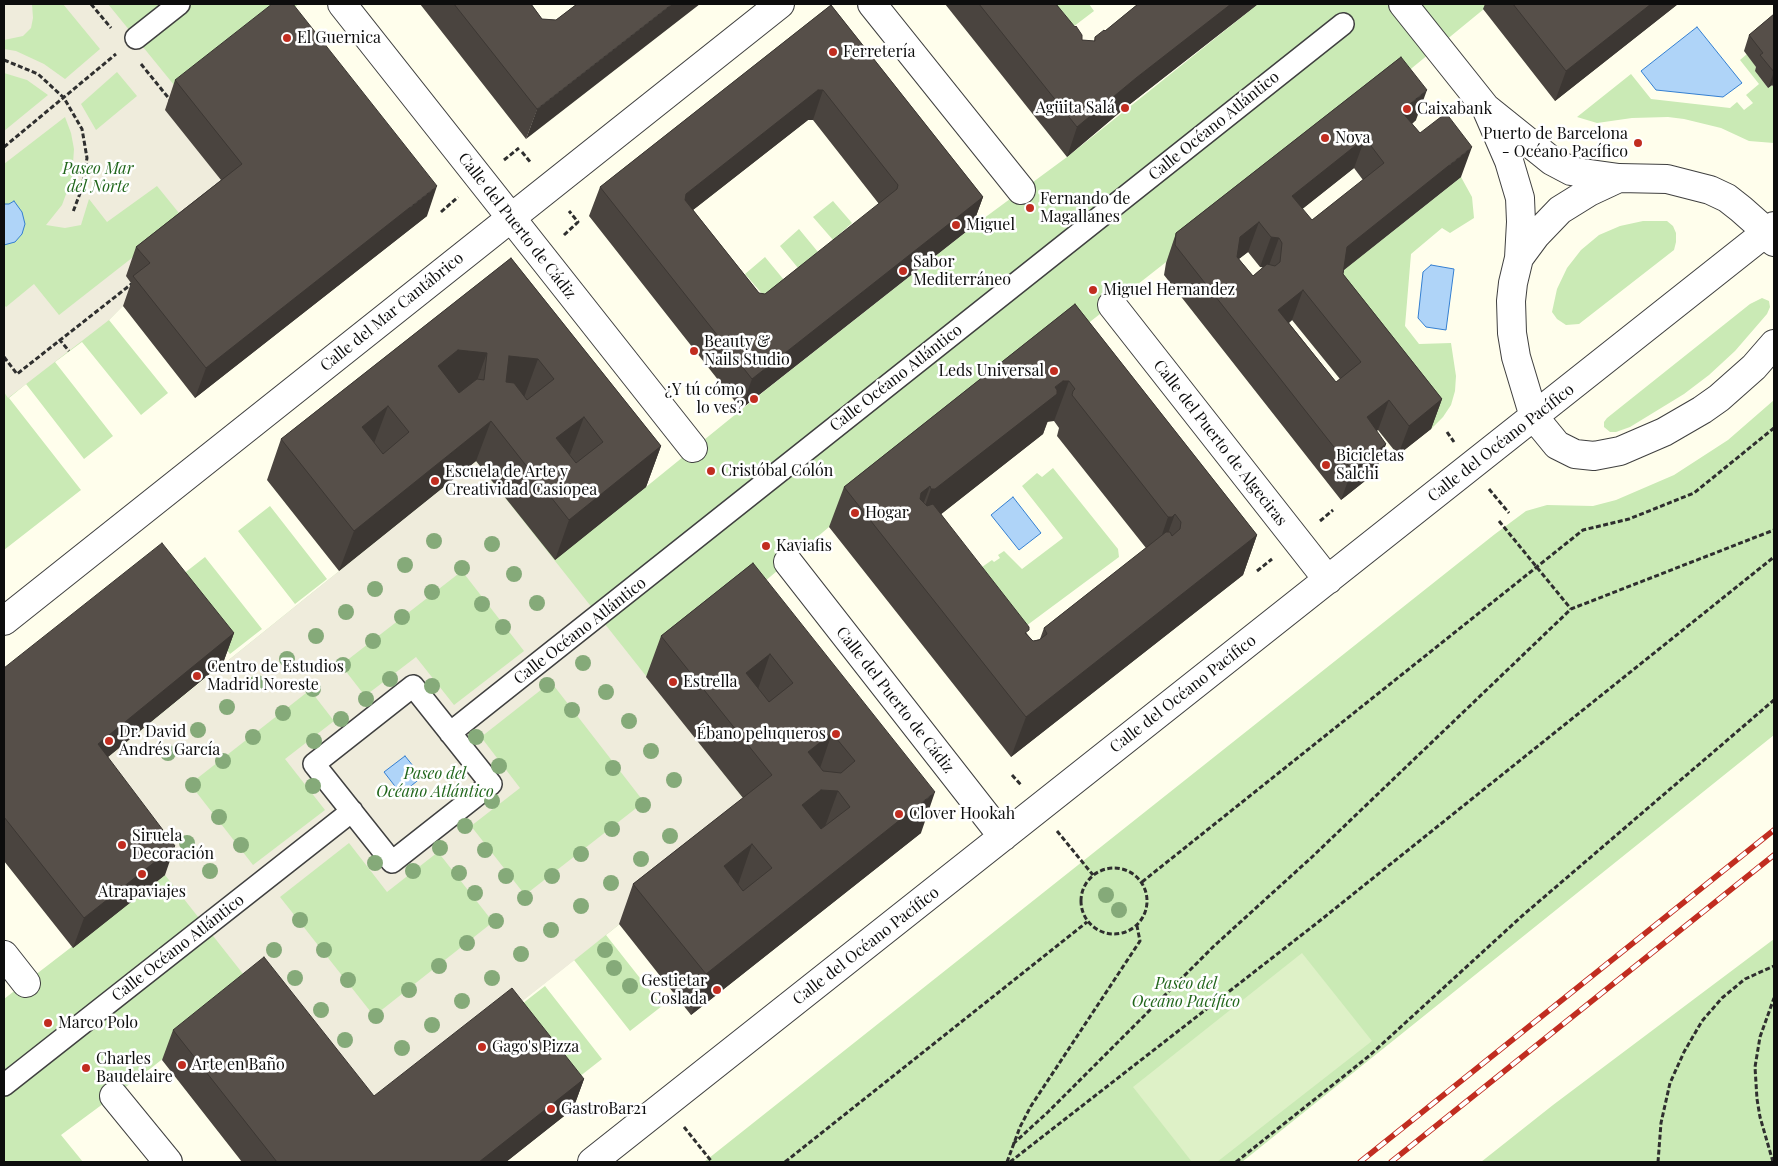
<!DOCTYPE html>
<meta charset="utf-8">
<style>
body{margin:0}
#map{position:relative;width:1778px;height:1166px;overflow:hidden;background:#fffeec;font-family:"Playfair Display",serif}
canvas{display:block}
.frame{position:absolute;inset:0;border:5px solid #0d0d0d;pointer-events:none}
</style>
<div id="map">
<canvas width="1778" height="1166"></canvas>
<div class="frame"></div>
</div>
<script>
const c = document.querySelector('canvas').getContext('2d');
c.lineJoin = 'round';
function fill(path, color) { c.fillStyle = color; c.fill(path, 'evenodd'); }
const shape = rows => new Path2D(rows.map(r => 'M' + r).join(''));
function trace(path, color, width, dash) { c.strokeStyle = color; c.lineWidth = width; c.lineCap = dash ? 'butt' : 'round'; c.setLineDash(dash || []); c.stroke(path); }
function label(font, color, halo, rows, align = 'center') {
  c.font = font + ' "Playfair Display",serif'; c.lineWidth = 5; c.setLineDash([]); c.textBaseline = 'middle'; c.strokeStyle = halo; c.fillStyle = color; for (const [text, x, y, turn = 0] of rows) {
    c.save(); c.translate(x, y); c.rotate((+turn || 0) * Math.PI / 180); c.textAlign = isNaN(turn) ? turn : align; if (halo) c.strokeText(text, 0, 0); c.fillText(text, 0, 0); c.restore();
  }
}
const green = shape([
 [4,4,299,4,274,23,231,194,109,320,168,393,141,415,82,342,55,362,113,436,84,459,26,384,9,398,81,490,4,550],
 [1048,4,1089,4,1094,11,1069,30],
 [1258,4,1490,4,1390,86,829,527,738,604,646,677,756,815,606,935,662,1006,630,1031,574,960,363,1126,254,987,146,1072,61,1135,83,1162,4,1162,4,999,165,875,87,774,476,461,646,487,768,388,972,227,1067,157],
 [1747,54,1757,68,1755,71,1768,88,1772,85,1774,88,1774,143,1749,141,1721,128,1684,119,1668,117,1632,118,1597,123,1577,117,1631,74,1651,99,1730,108,1737,102,1744,110,1753,103,1746,95,1759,84,1740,60],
 [1461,177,1472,197,1474,218,1450,233,1442,228,1411,254,1405,326,1419,344,1451,343,1456,376,1455,391,1451,405,1443,417,1431,429,1332,303,1336,276],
 [833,201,852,223,833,240,813,217],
 [1643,221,1667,221,1673,226,1676,233,1676,242,1674,250,1579,324,1566,325,1557,319,1552,312,1557,289,1567,268,1581,250,1599,235,1620,226],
 [799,229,818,252,798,268,780,246],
 [765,257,784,280,764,296,745,274],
 [1762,298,1769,301,1770,307,1767,314,1735,351,1709,375,1684,394,1630,427,1616,432,1610,432,1604,427,1604,422,1607,418,1750,304],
 [1774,400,1774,735,1242,1162,704,1162,1495,534,1526,511,1547,505,1593,506,1616,500,1674,475,1728,440],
 [1053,468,1118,549,1119,557,1026,626,975,572,992,560,994,562,1000,558,998,555,1004,551,1022,569,1063,538,1022,486,1037,473,1042,477],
 [270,506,327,579,295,604,238,531],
 [205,557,262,629,230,654,173,582],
 [1774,939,1774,1162,1481,1162,1553,1105],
 [545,986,602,1059,570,1084,513,1011]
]);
const pitch = shape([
 [1302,953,1372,1041,1217,1162,1192,1162,1133,1087]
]);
const plaza = shape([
 [4,4,32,4,33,18,31,28,23,36,4,40],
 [63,4,108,4,183,96,231,194,139,293,123,306,109,320,8,398,4,392,4,305,6,307,34,284,59,315,183,218,157,186,107,222,89,199,81,225,65,228,46,225,62,205,72,178,74,149,71,133,65,117,4,164,4,131,48,95,27,80,4,73,4,49,16,51,44,64,65,79,100,49],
 [117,72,137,96,96,130,81,104],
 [476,461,756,815,562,970,363,1126,165,875,87,774],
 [462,571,524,651,454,705,416,657,365,696,341,665],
 [551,682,644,802,525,895,471,826,520,788,481,737],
 [310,690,334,721,285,759,325,810,253,865,190,784],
 [349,843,387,892,438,852,493,922,374,1016,280,897]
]);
const water = shape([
 [1697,27,1742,83,1723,97,1656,90,1641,71,1697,27],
 [14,201,22,212,25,224,22,234,15,242,4,245,4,204,9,204,14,201],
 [1431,265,1454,269,1446,330,1426,327,1418,318,1423,272,1431,265],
 [1013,497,1041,533,1019,550,991,515,1013,497],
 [405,756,422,777,401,794,384,772,405,756]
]);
const path = shape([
 [91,4,111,28],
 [4,60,38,74,64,98,82,129,87,158,82,188,73,212],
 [141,64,171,101],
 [4,147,116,54],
 [522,152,531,163],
 [504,160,519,148],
 [441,212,458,197],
 [564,235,578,222,569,211],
 [59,339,69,351],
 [4,357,17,374,134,282],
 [1447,432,1454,442],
 [1489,489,1509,513],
 [1320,521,1333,510],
 [1499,521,1571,609],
 [1257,571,1272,559],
 [1012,775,1021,785],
 [1057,831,1093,875],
 '1081 901a33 33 0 1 1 66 0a33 33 0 1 1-66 0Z',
 [1142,882,1583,530,1629,519,1694,493,1774,428],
 [684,1127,712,1162],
 [1013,1144,1048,1112,1214,946,1312,857,1571,609,1774,530],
 [785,1162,1087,922],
 [1007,1162,1020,1127,1031,1106,1140,941,1137,926],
 [1010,1162,1317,923,1774,557],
 [1236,1162,1369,1056,1522,916,1774,700],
 [1658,1162,1661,1123,1670,1083,1684,1052,1702,1021,1722,998,1745,979,1774,966],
 [1773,1162,1760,1117,1757,1099,1755,1067,1760,1037,1774,998]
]);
const pedestrian = shape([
 [136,38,179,4],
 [413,686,491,784,392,862,314,764,413,686],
 [450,733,1343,24],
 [4,1085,352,811]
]);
const minor = shape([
 [342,4,693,448],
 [872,4,1021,190],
 [1403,4,1486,108,1552,161,1571,171,1583,173,1619,178,1667,179,1710,190,1727,198,1741,209,1767,232,1774,242],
 [1486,108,1509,161,1520,198,1521,222,1519,258,1513,283,1511,301,1512,333,1516,357,1534,417,1557,445,1575,454,1594,456,1620,451,1664,432,1702,410,1719,398,1754,367,1774,344],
 [1519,258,1536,235,1560,210,1589,192,1619,178],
 [1112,305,1328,580],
 [788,562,1003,837],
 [4,621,780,4],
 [4,955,26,983],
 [114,1096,168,1162],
 [592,1162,1774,226]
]);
const rail = shape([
 [1360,1162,1774,830],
 [1391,1162,1774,855]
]);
const trees = [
 [434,541],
 [492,544],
 [405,565],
 [462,568],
 [514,574],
 [375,589],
 [432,592],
 [537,603],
 [482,604],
 [346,612],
 [402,617],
 [503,627],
 [316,636],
 [373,641],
 [287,659],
 [583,663],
 [343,665],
 [390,679],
 [257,683],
 [547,685],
 [432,686],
 [313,689],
 [606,692],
 [366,699],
 [227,707],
 [572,710],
 [283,713],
 [341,719],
 [629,721],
 [198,730],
 [253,737],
 [476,737],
 [314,741],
 [651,751],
 [168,753],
 [223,761],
 [499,766],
 [613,768],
 [674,780],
 [193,785],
 [313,786],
 [492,801],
 [643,805],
 [219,817],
 [465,826],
 [612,829],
 [670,836],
 [187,843],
 [241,845],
 [440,848],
 [485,850],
 [581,854],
 [641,859],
 [375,863],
 [210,871],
 [413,871],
 [459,873],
 [506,876],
 [552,876],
 [611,883],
 [475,893],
 [1106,895],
 [525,898],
 [581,906],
 [1119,910],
 [300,920],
 [496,921],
 [551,930],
 [467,943],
 [274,950],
 [324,950],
 [605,950],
 [521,954],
 [439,966],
 [614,968],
 [295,978],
 [492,978],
 [348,980],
 [630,986],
 [409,990],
 [462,1001],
 [321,1010],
 [376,1016],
 [432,1025],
 [345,1040],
 [402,1048]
];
const wall = shape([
 [420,4,531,4,542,19,556,20,577,4,526,139],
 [945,4,1056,4,1082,40,1094,41,1095,37,1105,31,1138,4,1258,4,1125,108,1067,157],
 [1485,4,1678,4,1555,101,1483,9],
 [831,5,983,197,972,227,741,409,589,216,600,187],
 [808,120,813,120,879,204,765,294,759,293,693,210],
 [1774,14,1774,88,1772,85,1768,88,1755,71,1756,67,1744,51,1749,35],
 [1401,57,1416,120,1412,124,1420,133,1461,177,1344,270,1343,274,1442,399,1431,429,1398,455,1378,430,1376,431,1386,444,1375,473,1341,500,1164,275,1166,263,1176,233],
 [1354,168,1363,180,1312,220,1302,209],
 [1248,252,1260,267,1263,267,1253,276,1239,259],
 [1292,320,1340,379,1336,382,1289,323],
 [175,80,427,216,195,398,123,306,131,283,126,276,136,247,221,180,165,110],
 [511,258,661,446,646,487,555,560,476,461,339,571,267,480,281,439],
 [1075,304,1257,535,1243,575,1011,757,829,527,844,487],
 [1048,421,1054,421,1059,428,1057,436,1146,548,1044,628,1040,639,1033,641,1028,635,941,514,1043,434],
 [753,563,921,833,691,1015,619,924,633,884,743,798,646,677,661,636],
 [234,633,223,663,108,757,165,875,73,948,4,861,4,668],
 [173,1030,374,1096,584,1079,573,1109,506,1162,242,1162,162,1060]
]);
const shadedWall = shape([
 [672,4,700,4,526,139,537,109],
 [1231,4,1258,4,1125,108,1067,157,1077,127,1136,78],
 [1651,4,1678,4,1555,101,1566,71],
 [1774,72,1774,77,1772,85,1768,88],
 [818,90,823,90,813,120,808,120,675,224,686,194],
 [1427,90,1416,120,1391,141,1401,111],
 [1365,138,1354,168,1281,226,1292,196],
 [1472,147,1461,177,1336,276,1347,247],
 [437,186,427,216,195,398,206,368],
 [983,197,972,227,741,409,752,379],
 [1259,222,1248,252,1229,266,1240,237],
 [1271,237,1279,238,1268,268,1260,267],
 [1303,290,1292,320,1268,339,1278,310],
 [458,350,487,353,472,394,444,391,438,366],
 [509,356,538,359,523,400,494,397],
 [1063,381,1069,381,1054,421,1047,422,1043,434,921,530,917,529,931,489],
 [1442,399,1431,429,1398,455,1409,426],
 [1389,400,1378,430,1356,447,1367,417],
 [388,406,373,446,362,427],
 [584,417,569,457,556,438],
 [491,421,476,461,339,571,354,531],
 [1386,444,1375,473,1341,500,1352,470],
 [661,446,646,487,555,560,569,520],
 [930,486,915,526,921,493],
 [1175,514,1160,555,1154,558,1168,517],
 [1257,535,1243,575,1011,757,1026,717],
 [234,633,223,663,87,774,98,744],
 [770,654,756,695,746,673],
 [832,733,818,774,808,752],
 [821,790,838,791,823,832,802,805],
 [935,792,921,833,691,1015,706,974],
 [752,844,738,885,724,866],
 [175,846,165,875,73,948,84,918],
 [584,1079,573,1109,506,1162,479,1162]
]);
const building = shape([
 [272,4,293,4,437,186,206,368,133,276,150,263,136,247,242,164,175,80,272,4],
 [454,4,531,4,542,19,556,20,577,4,672,4,537,109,454,4],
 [979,4,1056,4,1075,27,1076,26,1082,35,1082,40,1095,41,1095,37,1104,30,1105,31,1138,4,1231,4,1136,78,1077,127,979,4],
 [1513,4,1651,4,1566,71,1513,4],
 [831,5,983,197,752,379,600,187,831,5],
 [818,90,823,90,898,185,897,189,765,294,759,293,685,200,686,194,818,90],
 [1774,14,1774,72,1760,55,1763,53,1749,35,1774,14],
 [1401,57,1427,90,1401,111,1420,133,1446,113,1472,147,1347,247,1343,274,1442,399,1409,426,1389,400,1367,417,1386,444,1352,470,1175,245,1176,233,1401,57],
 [1365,138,1384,163,1312,220,1292,196,1365,138],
 [1259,222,1271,237,1279,238,1282,243,1280,262,1275,266,1267,264,1253,276,1237,257,1240,237,1259,222],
 [1303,290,1361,362,1336,382,1278,310,1303,290],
 [511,258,661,446,569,520,491,421,354,531,281,439,511,258],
 [458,350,487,353,484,380,477,379,459,393,438,366,458,350],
 [509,356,538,359,554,379,527,400,514,383,506,382,509,356],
 [388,406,409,432,383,454,362,427,388,406],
 [584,417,603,442,576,463,556,438,584,417],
 [1075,304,1257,535,1026,717,844,487,1075,304],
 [1063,381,1069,381,1075,389,1073,391,1072,395,1168,517,1172,517,1175,514,1181,522,1180,529,1172,536,1170,532,1166,532,1044,628,1047,634,1039,640,1033,641,1025,633,1029,630,1029,627,933,504,927,506,920,499,921,493,930,486,931,489,935,489,1057,394,1057,390,1055,387,1063,381],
 [162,543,234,633,98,744,175,846,84,918,4,817,4,668,162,543],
 [753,563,935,792,706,974,633,884,772,775,661,636,753,563],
 [770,654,793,683,769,702,746,673,770,654],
 [832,733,855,761,841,773,823,771,808,752,832,733],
 [821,790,838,791,850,807,821,829,802,805,821,790],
 [752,844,772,868,743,891,724,866,752,844],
 [264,957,374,1096,512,988,584,1079,479,1162,277,1162,173,1030,264,957]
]);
const markers = [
 [287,38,5,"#c12d20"],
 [833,52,5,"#c12d20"],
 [1125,108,5,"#c12d20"],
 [1407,109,5,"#c12d20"],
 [1325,138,5,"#c12d20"],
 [1638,143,5,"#c12d20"],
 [1030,208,5,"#c12d20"],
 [956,225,5,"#c12d20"],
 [903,271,5,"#c12d20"],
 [1093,290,5,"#c12d20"],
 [694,351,5,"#c12d20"],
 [1054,371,5,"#c12d20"],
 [754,399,5,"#c12d20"],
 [1326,465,5,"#c12d20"],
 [711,471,5,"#c12d20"],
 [435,481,5,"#c12d20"],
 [855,513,5,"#c12d20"],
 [766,546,5,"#c12d20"],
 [197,676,5,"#c12d20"],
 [673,682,5,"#c12d20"],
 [836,734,5,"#c12d20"],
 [109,741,5,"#c12d20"],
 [899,814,5,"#c12d20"],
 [122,845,5,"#c12d20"],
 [142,874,5,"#c12d20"],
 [717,990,5,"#c12d20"],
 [48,1023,5,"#c12d20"],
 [482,1047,5,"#c12d20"],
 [182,1065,5,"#c12d20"],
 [86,1068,5,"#c12d20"],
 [551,1109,5,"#c12d20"]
];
const poiNames = [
 ["El Guernica",297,38],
 ["Ferretería",843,52],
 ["Agüita Salá",1115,108,"right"],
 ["Caixabank",1417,109],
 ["Puerto de Barcelona",1628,134,"right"],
 ["- Océano Pacífico",1628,152,"right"],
 ["Nova",1335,138],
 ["Fernando de",1040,199],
 ["Magallanes",1040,217],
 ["Miguel",966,225],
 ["Sabor",913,262],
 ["Mediterráneo",913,280],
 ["Miguel Hernandez",1103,290],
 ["Beauty &",704,342],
 ["Nails Studio",704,360],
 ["Leds Universal",1044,371,"right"],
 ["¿Y tú cómo",744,390,"right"],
 ["lo ves?",744,408,"right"],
 ["Bicicletas",1336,456],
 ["Salchi",1336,474],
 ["Cristóbal Colón",721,471],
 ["Escuela de Arte y",445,472],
 ["Creatividad Casiopea",445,490],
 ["Hogar",865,513],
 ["Kaviafis",776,546],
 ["Centro de Estudios",207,667],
 ["Madrid Noreste",207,685],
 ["Estrella",683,682],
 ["Dr. David",119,732],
 ["Andrés García",119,750],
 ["Ébano peluqueros",826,734,"right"],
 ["Clover Hookah",909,814],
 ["Siruela",132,836],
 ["Decoración",132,854],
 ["Atrapaviajes",142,892,"center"],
 ["Gestietar",707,981,"right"],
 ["Coslada",707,999,"right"],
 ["Marco Polo",58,1023],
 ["Gago's Pizza",492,1047],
 ["Charles",96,1059],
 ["Baudelaire",96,1077],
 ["Arte en Baño",192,1065],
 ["GastroBar21",561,1109]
];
const streetNames = [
 ["Calle Océano Atlántico",1214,126,-39],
 ["Calle del Puerto de Cádiz",517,226,52],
 ["Calle del Mar Cantábrico",392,312,-39],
 ["Calle Océano Atlántico",896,378,-38],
 ["Calle del Puerto de Algeciras",1220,443,52],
 ["Calle del Océano Pacífico",1501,443,-38],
 ["Calle Océano Atlántico",580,631,-38],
 ["Calle del Océano Pacífico",1183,694,-38],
 ["Calle del Puerto de Cádiz",895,700,52],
 ["Calle del Océano Pacífico",866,946,-38],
 ["Calle Océano Atlántico",178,948,-38]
];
const parkNames = [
 ["Paseo Mar",98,169],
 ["del Norte",98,187],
 ["Paseo del",435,774],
 ["Océano Atlántico",435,792],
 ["Paseo del",1186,984],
 ["Oceano Pacífico",1186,1002]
];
fill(green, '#caeab5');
fill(pitch, '#def1c7');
fill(plaza, '#efecdc');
fill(water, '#afd4f8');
trace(water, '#347fd1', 1);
trace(pedestrian, '#404040', 24);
trace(minor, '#404040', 30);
trace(path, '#2f2f2f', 3, [5, 2.5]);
trace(pedestrian, '#fff', 21);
trace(minor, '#fff', 28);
trace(rail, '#c12d20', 5.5);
trace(rail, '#fff', 4, [11]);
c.fillStyle = '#85aa79';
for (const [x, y] of trees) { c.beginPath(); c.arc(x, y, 8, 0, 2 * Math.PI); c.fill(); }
fill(wall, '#4a443f');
fill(shadedWall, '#3c3733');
fill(building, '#564f49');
trace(building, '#3c3733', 1);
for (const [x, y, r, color] of markers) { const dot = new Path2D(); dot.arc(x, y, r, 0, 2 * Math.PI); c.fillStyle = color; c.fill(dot); trace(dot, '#fff', 2); }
label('16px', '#0d0d0d', '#fff', poiNames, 'left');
label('16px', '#0d0d0d', '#fff', streetNames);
label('italic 16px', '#21661b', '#fff', parkNames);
</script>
